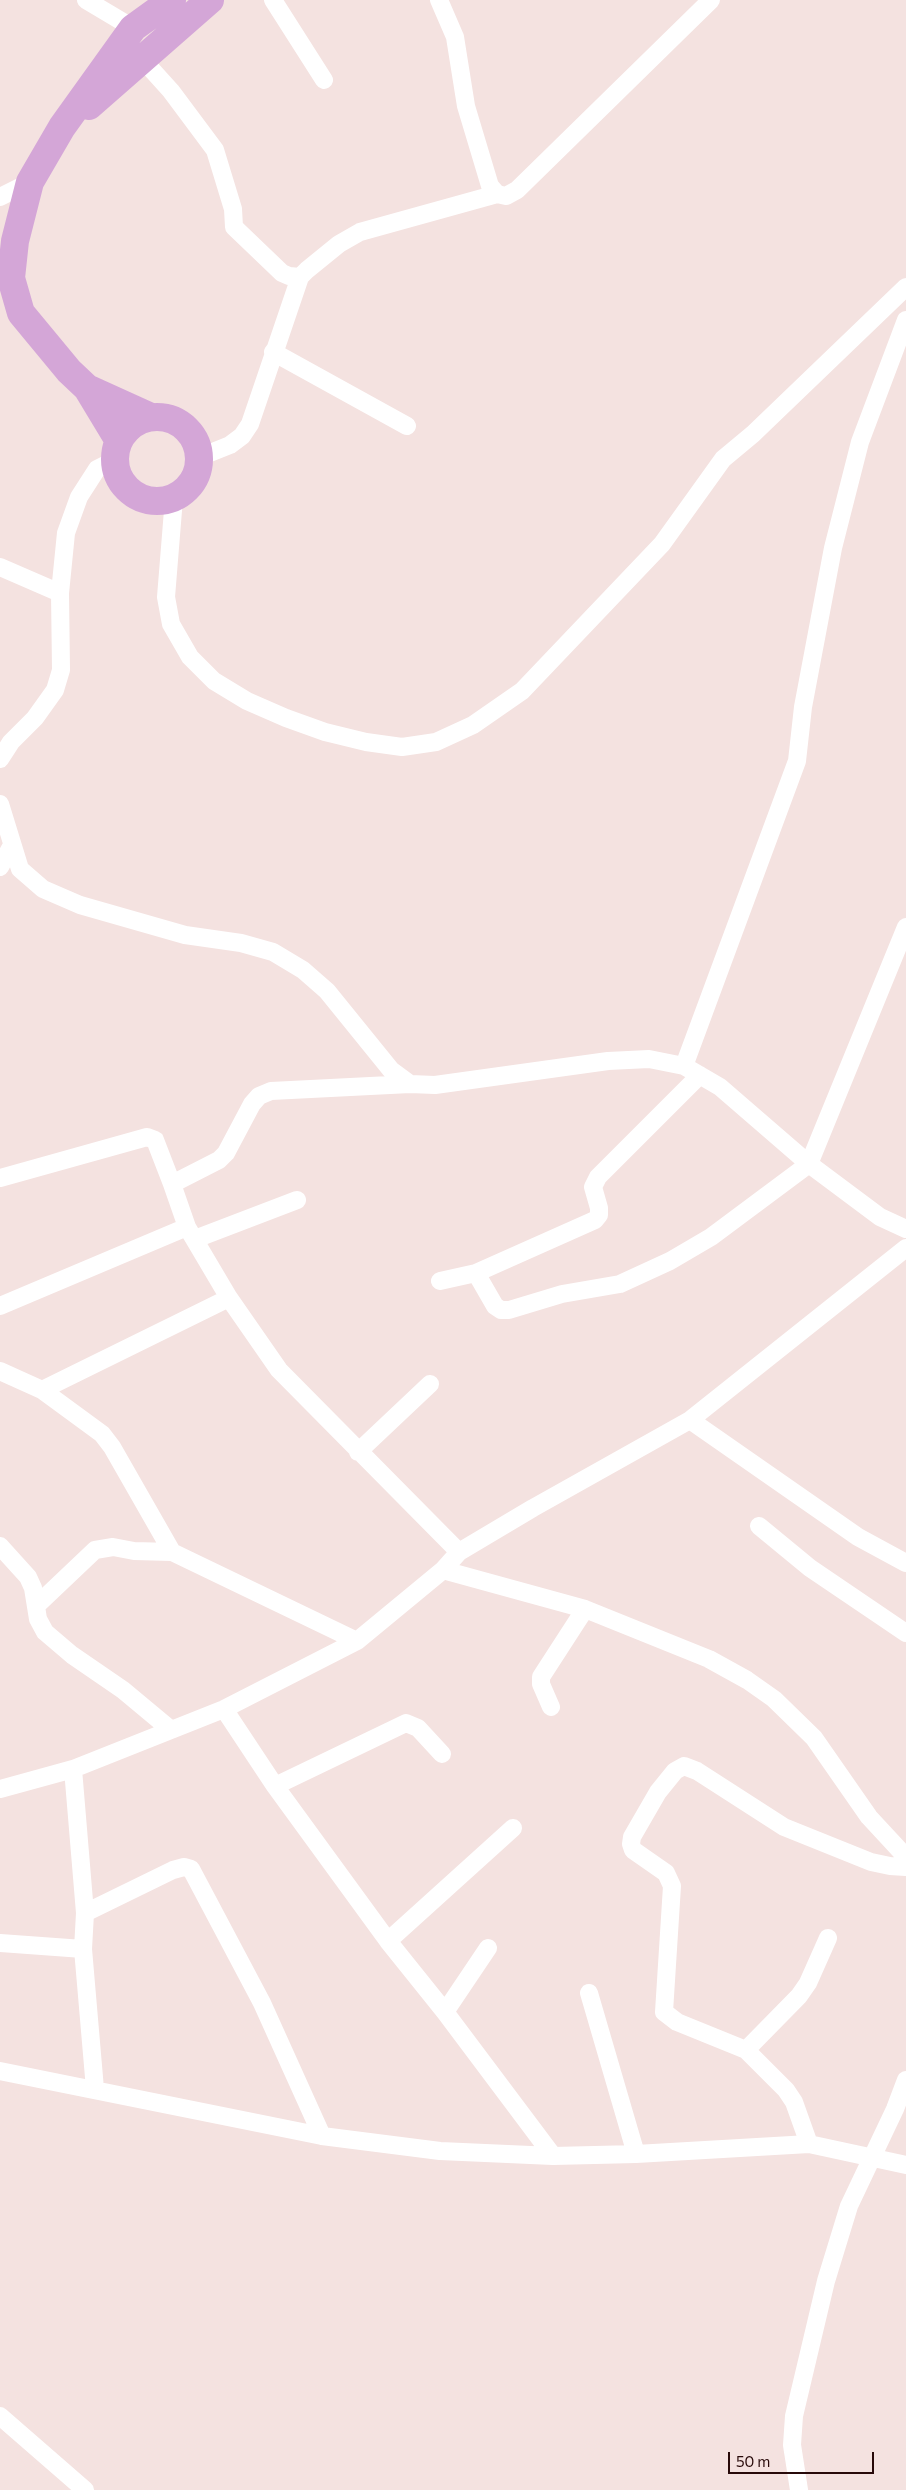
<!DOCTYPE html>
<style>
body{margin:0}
#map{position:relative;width:906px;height:2490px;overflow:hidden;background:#f4e2e0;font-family:Commissioner,sans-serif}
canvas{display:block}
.scale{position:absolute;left:728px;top:2452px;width:146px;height:22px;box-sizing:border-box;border:2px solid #270909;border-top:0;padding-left:6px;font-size:15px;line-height:18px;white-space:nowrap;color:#270909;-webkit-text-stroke:4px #f4e2e0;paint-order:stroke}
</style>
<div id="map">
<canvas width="906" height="2490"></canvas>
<div class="scale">50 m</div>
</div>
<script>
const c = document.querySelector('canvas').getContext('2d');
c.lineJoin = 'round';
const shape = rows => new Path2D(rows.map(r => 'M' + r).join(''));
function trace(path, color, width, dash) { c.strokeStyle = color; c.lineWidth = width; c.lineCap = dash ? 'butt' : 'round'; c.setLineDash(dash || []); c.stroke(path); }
const street = shape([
 [86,0,133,28],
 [273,0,324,80],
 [439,0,455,37,466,106,490,186,497,194,506,196,517,190,711,0],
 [143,60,171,91,215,150,233,209,234,227,282,273,289,276,300,277],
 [0,197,30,182],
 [273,352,407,426],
 [200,457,230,445,242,436,250,424,300,277,307,270,339,244,360,232,497,194],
 [174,498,166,597,171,624,190,657,214,681,247,701,286,718,325,732,366,742,402,747,436,742,473,725,522,691,662,544,723,459,753,434,906,287],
 [0,567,60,593],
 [0,759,11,742,35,718,55,690,61,670,60,593,66,533,79,497,97,469,115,460],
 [0,804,20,869,43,889,80,905,185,935,241,943,273,952,303,970,327,991,391,1070,410,1084],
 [0,867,12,845],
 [684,1066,797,761,803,707,833,548,860,442,906,320],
 [0,1178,147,1137,155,1140,172,1184],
 [195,1239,297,1200],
 [476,1273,495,1306,501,1310,509,1310,562,1294,620,1284,670,1261,711,1237,809,1164,906,927],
 [440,1281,476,1273,595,1220,599,1215,599,1208,593,1187,598,1177,700,1075],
 [0,1306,187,1227],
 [0,1371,42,1390,102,1434,112,1447,172,1552,357,1641],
 [42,1390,229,1298],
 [690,1420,858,1537,906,1563],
 [358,1452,430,1384],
 [759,1526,810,1568,906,1633],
 [0,1546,28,1577,33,1588,38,1619,45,1632,72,1655,123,1690,171,1730],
 [459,1552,279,1370,229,1298,187,1227,172,1184,219,1160,226,1153,252,1104,259,1096,271,1091,410,1084,435,1085,608,1061,649,1059,684,1066,720,1087,809,1164,880,1217,906,1229],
 [443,1570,585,1609,709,1659,747,1680,774,1699,814,1738,869,1817,906,1857],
 [36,1606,95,1550,113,1547,134,1551,172,1552],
 [551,1707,541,1684,541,1677,585,1609],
 [224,1709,275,1786,388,1941,445,2012,553,2156],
 [73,1769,85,1913,83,1949,95,2089],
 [275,1786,406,1723,418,1728,442,1754],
 [0,1789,73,1769,224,1709,357,1641,443,1570,459,1552,533,1508,690,1420,906,1248],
 [85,1913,173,1870,184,1867,191,1869,262,2003,322,2136],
 [388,1941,513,1828],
 [0,1943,83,1949],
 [589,1993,636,2154],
 [445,2012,488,1948],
 [746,2050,799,1996,808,1983,828,1938],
 [0,2071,322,2136,440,2151,553,2156,636,2154,809,2144,906,2165],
 [809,2144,794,2102,786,2090,746,2050,677,2022,664,2012,672,1886,666,1873,633,1850,631,1844,632,1837,658,1792,675,1771,684,1766,697,1771,784,1827,871,1862,890,1866,906,1867],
 [0,2416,85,2490],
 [799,2490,792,2445,794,2416,826,2281,849,2206,895,2109,906,2080]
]);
const primary = shape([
 [89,106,210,0],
 [87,388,151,417],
 '115 459a42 42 0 1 1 84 0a42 42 0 1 1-84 0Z',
 [119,441,87,388,69,371,21,313,11,278,15,241,30,182,62,127,133,28,172,0]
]);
trace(street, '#fff', 18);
trace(primary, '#d4a6d7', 28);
</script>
